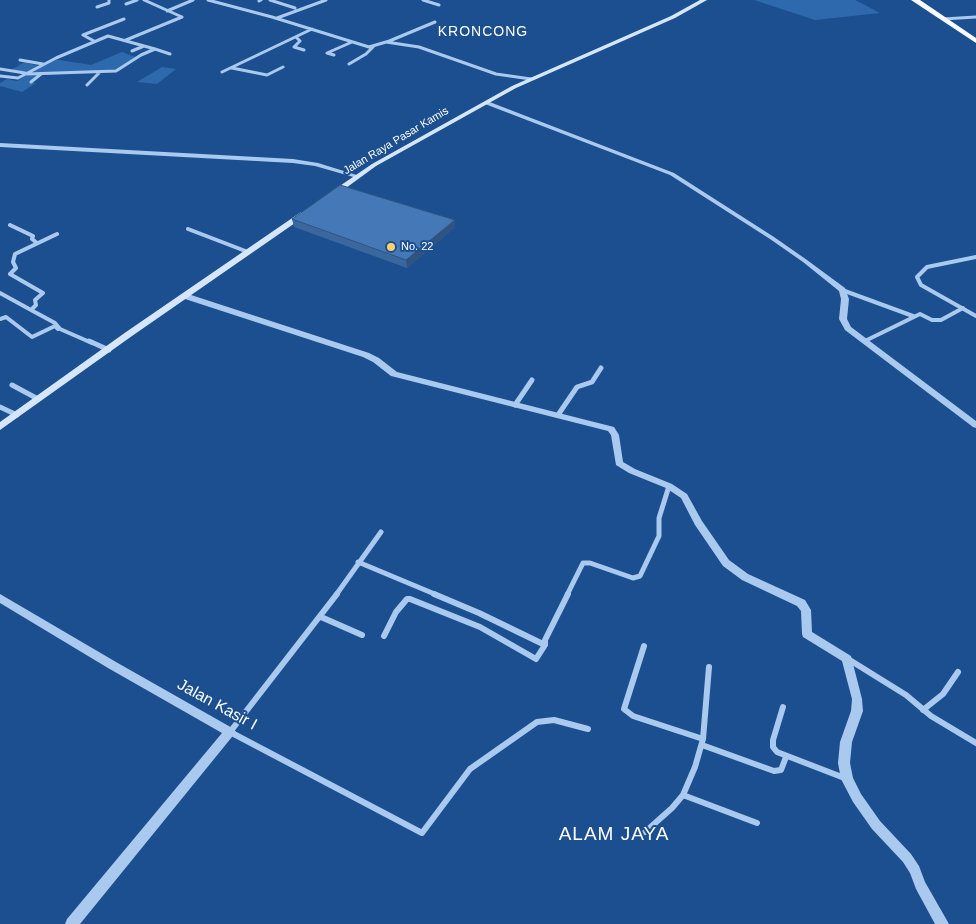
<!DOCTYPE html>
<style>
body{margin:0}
canvas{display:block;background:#1b4f8f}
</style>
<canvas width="976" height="924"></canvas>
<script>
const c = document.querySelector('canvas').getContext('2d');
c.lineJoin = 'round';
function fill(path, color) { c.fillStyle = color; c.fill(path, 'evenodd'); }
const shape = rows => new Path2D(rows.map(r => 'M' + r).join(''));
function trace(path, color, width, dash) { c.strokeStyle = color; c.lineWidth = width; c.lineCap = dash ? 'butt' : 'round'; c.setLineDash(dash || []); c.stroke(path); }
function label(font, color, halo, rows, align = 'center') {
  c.font = font + ' Arial,sans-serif'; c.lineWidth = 4; c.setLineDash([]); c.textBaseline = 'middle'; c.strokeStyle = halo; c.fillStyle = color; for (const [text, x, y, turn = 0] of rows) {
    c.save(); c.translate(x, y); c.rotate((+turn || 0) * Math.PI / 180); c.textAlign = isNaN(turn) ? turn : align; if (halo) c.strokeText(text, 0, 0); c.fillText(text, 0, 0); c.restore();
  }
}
const green = shape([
 [754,0,855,0,880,13,815,20],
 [122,52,135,57,117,72,39,75,29,82,36,83,22,92,0,86,0,83,7,79,17,81,27,75,9,71,25,62,39,66,53,59,91,65],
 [162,67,176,69,157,84,137,82]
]);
const minorFar3 = shape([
 [144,0,182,17],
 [208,0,272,17,369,47,386,42,419,47,496,74,531,79],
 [270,0,295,8],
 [423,0,439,5],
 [259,1,261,0],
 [126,4,137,0],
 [97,7,109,3,109,0],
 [167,11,193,0],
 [277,18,326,0],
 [943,19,976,17],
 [296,37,300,41,294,47,304,50],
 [126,40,182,17],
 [94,41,83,35,124,19],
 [387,42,435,22],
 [155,49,170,54],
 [334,55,327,53,352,42],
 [20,60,43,64],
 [349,64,366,54,373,47],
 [232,68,267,75,283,67],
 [0,69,25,73],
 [222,72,312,29],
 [27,74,116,71,141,55,155,49,144,46],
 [0,76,18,78,56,58,108,36,144,46,132,51],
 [31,82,41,74],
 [87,85,99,73]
]);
const minorFar2 = shape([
 [10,225,33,236,32,239,37,243],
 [188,229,248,252],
 [57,234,15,254,13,262,16,268,10,274,43,293,35,300,36,305,31,310,55,323,60,329,92,343],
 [976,257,927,267,917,277,921,285,976,316],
 [842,290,913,316],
 [0,293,31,310],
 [0,319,6,317,32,337,55,326,58,329],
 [867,340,920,314,932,320,941,320,963,308]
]);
const minorFar1 = shape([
 [89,341,109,350],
 [12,385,38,399],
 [515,405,532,380],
 [0,407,17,415],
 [558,415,577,387,592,382,601,368],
 [358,562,437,595],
 [336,595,381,532],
 [567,595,583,563,590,563,633,578,640,576,659,536,659,518,669,486]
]);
const minor = shape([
 [337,594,230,732,422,833,470,769,537,722,554,720,588,729],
 [434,594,479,613,545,645,545,640,568,594],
 [321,617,362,635],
 [384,636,396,612,407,599,410,599,480,627,536,659,545,645],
 [644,646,624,709,633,716,703,739],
 [848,659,906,695,931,716,976,743],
 [783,707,773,740,773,747,777,752,847,779],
 [923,710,943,694,958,672],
 [702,745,774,771,781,770,786,757],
 [683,795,757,823],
 [645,832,672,808,683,795,695,767,703,739,709,667]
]);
const tertiary = shape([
 [487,101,674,173,774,237,807,260,845,288,849,299,847,319,851,327,976,421,976,428,973,427,845,330,839,319,841,299,839,291,803,262,770,239,670,175,485,104,485,102,487,101],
 [0,143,293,159,318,163,360,176,357,178,315,166,293,163,0,147,0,143],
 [182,294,188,294,369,353,379,358,397,372,614,427,619,435,623,462,635,469,672,484,687,494,702,521,729,560,748,574,805,600,811,610,812,632,851,656,862,699,863,711,852,742,850,763,853,778,861,794,880,821,911,854,919,866,925,882,949,924,935,924,916,889,910,873,903,862,872,829,853,802,841,779,838,763,840,742,851,711,852,699,842,661,803,637,802,634,801,611,797,606,742,580,723,566,695,525,681,498,666,488,629,473,616,465,611,435,608,431,391,376,373,362,363,357,182,298,182,294],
 [0,594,116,662,234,729,236,732,80,924,65,924,67,919,222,733,108,668,0,603,0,594]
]);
const secondary = shape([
 [700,0,707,0,675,18,516,88,376,166,335,196,328,194,372,164,512,86,671,16,700,0],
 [301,212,307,212,308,214,132,336,0,430,0,422,126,332,301,212]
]);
const trunk = shape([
 [911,0,920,0,976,38,976,43,911,0]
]);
const wall = shape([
 [292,219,455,227,407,268,294,227]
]);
const shadedWall = shape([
 [455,220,455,227,407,268,406,260]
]);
const building = shape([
 [340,185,455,220,406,260,292,219,340,185]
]);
const markers = [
 [391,247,5,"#ffd166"]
];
const farStreetnames = [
 ["Jalan Raya Pasar Kamis",396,141,-31]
];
const farPoinames = [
 ["No. 22",401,247]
];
const farQuarternames = [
 ["KRONCONG",483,32]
];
const nearStreetnames = [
 ["Jalan Kasir I",217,705,29]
];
const nearQuarternames = [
 ["ALAM JAYA",614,835]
];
fill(green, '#2e69ad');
trace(minorFar3, '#a9c9ee', 3);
trace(minorFar2, '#a9c9ee', 4);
trace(minorFar1, '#a9c9ee', 5);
trace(minor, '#a9c9ee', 6);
fill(tertiary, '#a9c9ee');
fill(secondary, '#d6e6fa');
fill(trunk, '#f8faff');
fill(wall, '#3a679d');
fill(shadedWall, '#305480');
fill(building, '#4478b7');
trace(building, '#305480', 1);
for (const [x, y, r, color] of markers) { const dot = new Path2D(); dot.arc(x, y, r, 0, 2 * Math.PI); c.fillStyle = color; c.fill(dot); trace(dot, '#1b4f8f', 2); }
label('11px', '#fff', '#1b4f8f', farStreetnames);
label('11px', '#fff', '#1b4f8f', farPoinames, 'left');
c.letterSpacing = '1px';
label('14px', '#fff', '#1b4f8f', farQuarternames);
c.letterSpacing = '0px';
label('16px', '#fff', '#1b4f8f', nearStreetnames);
c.letterSpacing = '1px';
label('19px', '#fff', '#1b4f8f', nearQuarternames);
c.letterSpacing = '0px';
</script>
